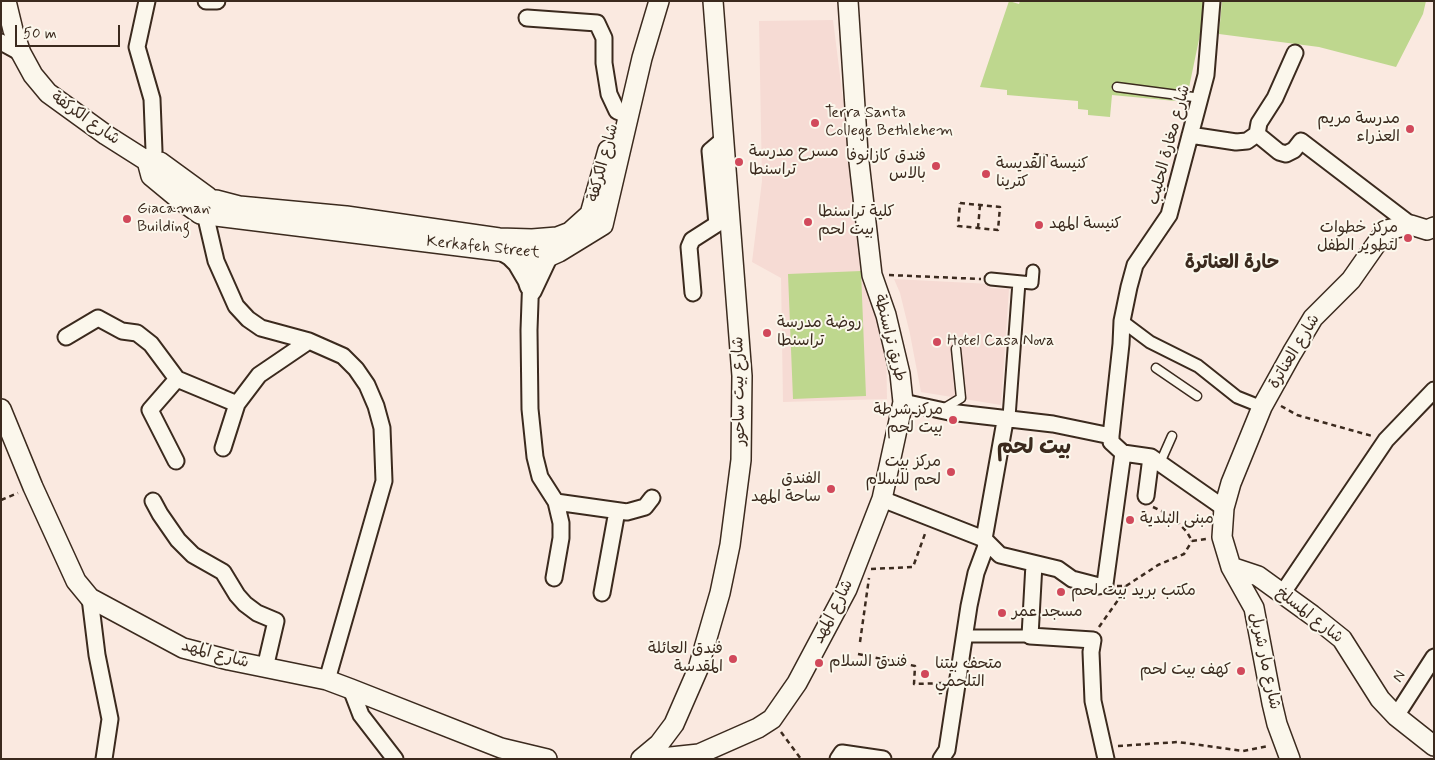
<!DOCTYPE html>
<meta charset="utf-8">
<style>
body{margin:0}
#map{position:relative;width:1435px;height:760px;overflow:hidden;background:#fae9e0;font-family:Mynerve,sans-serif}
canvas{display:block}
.frame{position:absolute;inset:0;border:2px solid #3b2a1e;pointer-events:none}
.scale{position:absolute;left:15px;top:25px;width:105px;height:22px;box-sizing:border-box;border:2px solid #3b2a1e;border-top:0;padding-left:6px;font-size:15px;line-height:18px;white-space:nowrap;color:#3b2a1e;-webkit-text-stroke:4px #fbf7ec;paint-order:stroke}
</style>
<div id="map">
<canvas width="1435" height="760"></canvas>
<div class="frame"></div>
<div class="scale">50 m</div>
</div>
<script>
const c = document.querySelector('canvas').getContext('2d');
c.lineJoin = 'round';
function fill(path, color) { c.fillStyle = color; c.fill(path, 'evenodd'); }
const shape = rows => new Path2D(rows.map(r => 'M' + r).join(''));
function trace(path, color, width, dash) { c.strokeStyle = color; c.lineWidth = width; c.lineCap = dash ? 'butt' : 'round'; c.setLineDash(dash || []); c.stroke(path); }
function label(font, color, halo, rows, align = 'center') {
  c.font = font + ' Mynerve,"Playpen Sans Arabic",sans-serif'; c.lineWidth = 4; c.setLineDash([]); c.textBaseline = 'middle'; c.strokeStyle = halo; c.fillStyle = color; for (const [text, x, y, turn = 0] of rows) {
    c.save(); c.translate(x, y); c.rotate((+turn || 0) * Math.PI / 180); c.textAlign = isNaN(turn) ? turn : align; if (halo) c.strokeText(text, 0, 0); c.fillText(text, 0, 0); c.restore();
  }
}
const built = shape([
 [833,20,865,273,886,344,887,399,783,402,781,278,752,262,762,181,759,21],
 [894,279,991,284,990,288,1009,289,1001,405,921,392,910,334,900,293]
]);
const green = shape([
 [1009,1,1019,4,1020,1,1207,1,1186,102,1112,95,1110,117,1088,115,1088,110,1078,109,1078,101,1007,95,1007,90,980,87],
 [1222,1,1426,1,1423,14,1396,67,1319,47,1219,34],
 [861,271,866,396,793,399,788,274]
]);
const path = shape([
 [1034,154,1060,157],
 [960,203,1000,207,998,230,958,226,960,203],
 [978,228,980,205],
 [889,275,981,279],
 [1281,406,1297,415,1372,436],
 [1,500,18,493],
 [1153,507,1172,516,1187,532,1192,541],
 [1192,541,1206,539],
 [871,569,913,567,926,531],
 [1117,586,1126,586,1158,565,1184,554,1192,541],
 [1099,627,1123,593,1126,586],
 [860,642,869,578],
 [858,654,915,666,914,684,945,683],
 [781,732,801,759],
 [1118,746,1178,742,1243,751,1268,746]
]);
const service = shape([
 [1117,87,1201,98],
 [1156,368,1197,396],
 [943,409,961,398,956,349],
 [1160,463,1172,436]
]);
const pedestrian = shape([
 [991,279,1032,283,1033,271],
 [1122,321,1150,342,1198,366,1237,397,1262,407],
 [1009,417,1019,282],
 [966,636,1030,636]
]);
const minor = shape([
 [206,1,217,1],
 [527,18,597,23,604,38,604,63,609,94,617,111,629,116],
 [1,42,21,53],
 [1257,134,1279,152,1286,154,1294,150,1301,141,1411,225],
 [1190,135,1236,142,1247,141,1257,134,1259,123,1275,98,1295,53],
 [147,161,154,151,152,99,137,47,147,1],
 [206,218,216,261,236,306,248,319,261,328,309,341,343,356,356,369,367,385,376,406,382,428,384,481,327,680],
 [532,245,529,330,530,409,535,457,540,477,556,502,561,523,561,538,554,578],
 [499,251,509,257,516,264,526,281,528,287],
 [533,292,550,256],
 [693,293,689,247,692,240,717,224,710,151,723,140],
 [66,337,98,318,122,331,137,333,151,344,177,379,237,404,259,375,309,341],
 [903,402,949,412,1053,424,1111,436,1111,442,1123,453,1151,457,1224,508],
 [1111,436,1121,344,1122,321,1129,287,1135,265,1169,215,1206,75,1212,1],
 [223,448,237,404],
 [176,461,150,410,177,379],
 [1146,496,1151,457],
 [882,499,984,539,1000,555,1058,569,1072,579,1099,586,1105,584,1123,453],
 [153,501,160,514,178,540,193,555,223,572,237,595,245,604,257,613,276,621,265,668],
 [556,502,627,512,645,507,652,498],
 [1034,564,1030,636,1093,640,1091,652,1093,701,1106,759],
 [602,593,617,511],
 [1282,594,1386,440,1434,390],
 [90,598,97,655,110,719,104,759],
 [351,689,361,715,395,759],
 [1396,716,1434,657],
 [838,759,842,753,883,759],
 [941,759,947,750,969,606,976,573,986,546,984,539,1005,421,1009,417]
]);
const tertiary = shape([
 [6,1,13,30,21,53,33,75,48,93,106,135,147,161,160,162,208,197],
 [147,161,151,176,180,200,200,214],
 [216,200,239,206,346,216,499,238,532,239,557,237,570,232,590,214,608,150],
 [216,216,499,251,550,256,559,252,603,225,642,58,659,1],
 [1,409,33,487,76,581,90,598,183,648,229,660,327,680,351,689,501,748,547,759],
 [1231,567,1258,576,1312,615,1342,639,1380,699,1396,716,1434,746],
 [641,759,659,744,674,724,698,669,720,593,730,545,741,460,742,376,713,1],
 [652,759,699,754,758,728,772,719,797,683,847,589,882,499,903,402,900,374,886,315,872,275,858,153,848,1],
 [1290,759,1277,724,1272,703,1254,608,1231,567,1222,537,1224,508,1231,483,1262,407,1292,353,1313,318,1351,280,1386,230,1411,225,1427,230,1434,227]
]);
const markers = [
 [815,123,5,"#d1495b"],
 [1410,129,5,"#d1495b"],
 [739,162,5,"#d1495b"],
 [936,166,5,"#d1495b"],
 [986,174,5,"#d1495b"],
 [127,219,5,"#d1495b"],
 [808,222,5,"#d1495b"],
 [1039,225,5,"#d1495b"],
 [1408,238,5,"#d1495b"],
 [767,333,5,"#d1495b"],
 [937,342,5,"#d1495b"],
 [953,420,5,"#d1495b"],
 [951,472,5,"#d1495b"],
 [831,489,5,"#d1495b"],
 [1130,520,5,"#d1495b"],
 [1061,592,5,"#d1495b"],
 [1002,613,5,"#d1495b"],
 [733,659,5,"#d1495b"],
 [819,663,5,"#d1495b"],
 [1241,671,5,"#d1495b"],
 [925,674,5,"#d1495b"]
];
const poiNames = [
 ["Terra Santa",825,114],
 ["College Bethlehem",825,132],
 ["مدرسة مريم",1400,120,"right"],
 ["العذراء",1400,138,"right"],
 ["مسرح مدرسة",749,153],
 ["تراسنطا",749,171],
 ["فندق كازانوفا",926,157,"right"],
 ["بالاس",926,175,"right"],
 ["كنيسة القديسة",996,165],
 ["كترينا",996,183],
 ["Giacaman",137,210],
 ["Building",137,228],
 ["كلية تراسنطا",818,213],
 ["بيت لحم",818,231],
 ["كنيسة المهد",1049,225],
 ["مركز خطوات",1398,229,"right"],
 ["لتطوير الطفل",1398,247,"right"],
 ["روضة مدرسة",777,324],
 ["تراسنطا",777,342],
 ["Hotel Casa Nova",947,342],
 ["مركز شرطة",943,411,"right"],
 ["بيت لحم",943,429,"right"],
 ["مركز بيت",941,463,"right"],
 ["لحم للسلام",941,481,"right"],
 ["الفندق",821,480,"right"],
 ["ساحة المهد",821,498,"right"],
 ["مبنى البلدية",1140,520],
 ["مكتب بريد بيت لحم",1071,592],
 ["مسجد عمر",1012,613],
 ["فندق العائلة",723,650,"right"],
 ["المقدسة",723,668,"right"],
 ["فندق السلام",829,663],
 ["متحف بيتنا",935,665],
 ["التلحمي",935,683],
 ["كهف بيت لحم",1231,671,"right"]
];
const streetNames = [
 ["شارع الكركفة",85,119,35],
 ["شارع مغارة الحليب",1170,145,-75],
 ["شارع الكركفة",604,163,-75],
 ["Kerkafeh Street",483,248,6],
 ["طريق تراسنطة",889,338,76],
 ["شارع العناترة",1295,352,-59],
 ["شارع بيت ساحور",740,391,-91],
 ["شارع المهد",834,612,-63],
 ["شارع المسلخ",1309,616,38],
 ["شارع المهد",215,655,15],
 ["شارع مار شربل",1264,661,78],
 ["N",1400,677,-58]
];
const quarterNames = [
 ["حارة العناترة",1232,264]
];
const districtNames = [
 ["بيت لحم",1034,449]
];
fill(built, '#f6dbd4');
fill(green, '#bed78e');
trace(service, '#3b2a1e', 11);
trace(pedestrian, '#3b2a1e', 15);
trace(minor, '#3b2a1e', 19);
trace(tertiary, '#3b2a1e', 22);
trace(path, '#3b2a1e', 2.5, [5, 4]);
trace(service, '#fbf7ec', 8);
trace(pedestrian, '#fbf7ec', 11);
trace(minor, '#fbf7ec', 15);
trace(tertiary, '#fbf7ec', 19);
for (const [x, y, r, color] of markers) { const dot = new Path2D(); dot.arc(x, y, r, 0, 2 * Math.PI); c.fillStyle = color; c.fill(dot); trace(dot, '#fbf7ec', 2); }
label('16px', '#3b2a1e', '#fbf7ec', poiNames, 'left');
label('16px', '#3b2a1e', '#fbf7ec', streetNames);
label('bold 19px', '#3b2a1e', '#fbf7ec', quarterNames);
label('bold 21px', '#3b2a1e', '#fbf7ec', districtNames);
</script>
